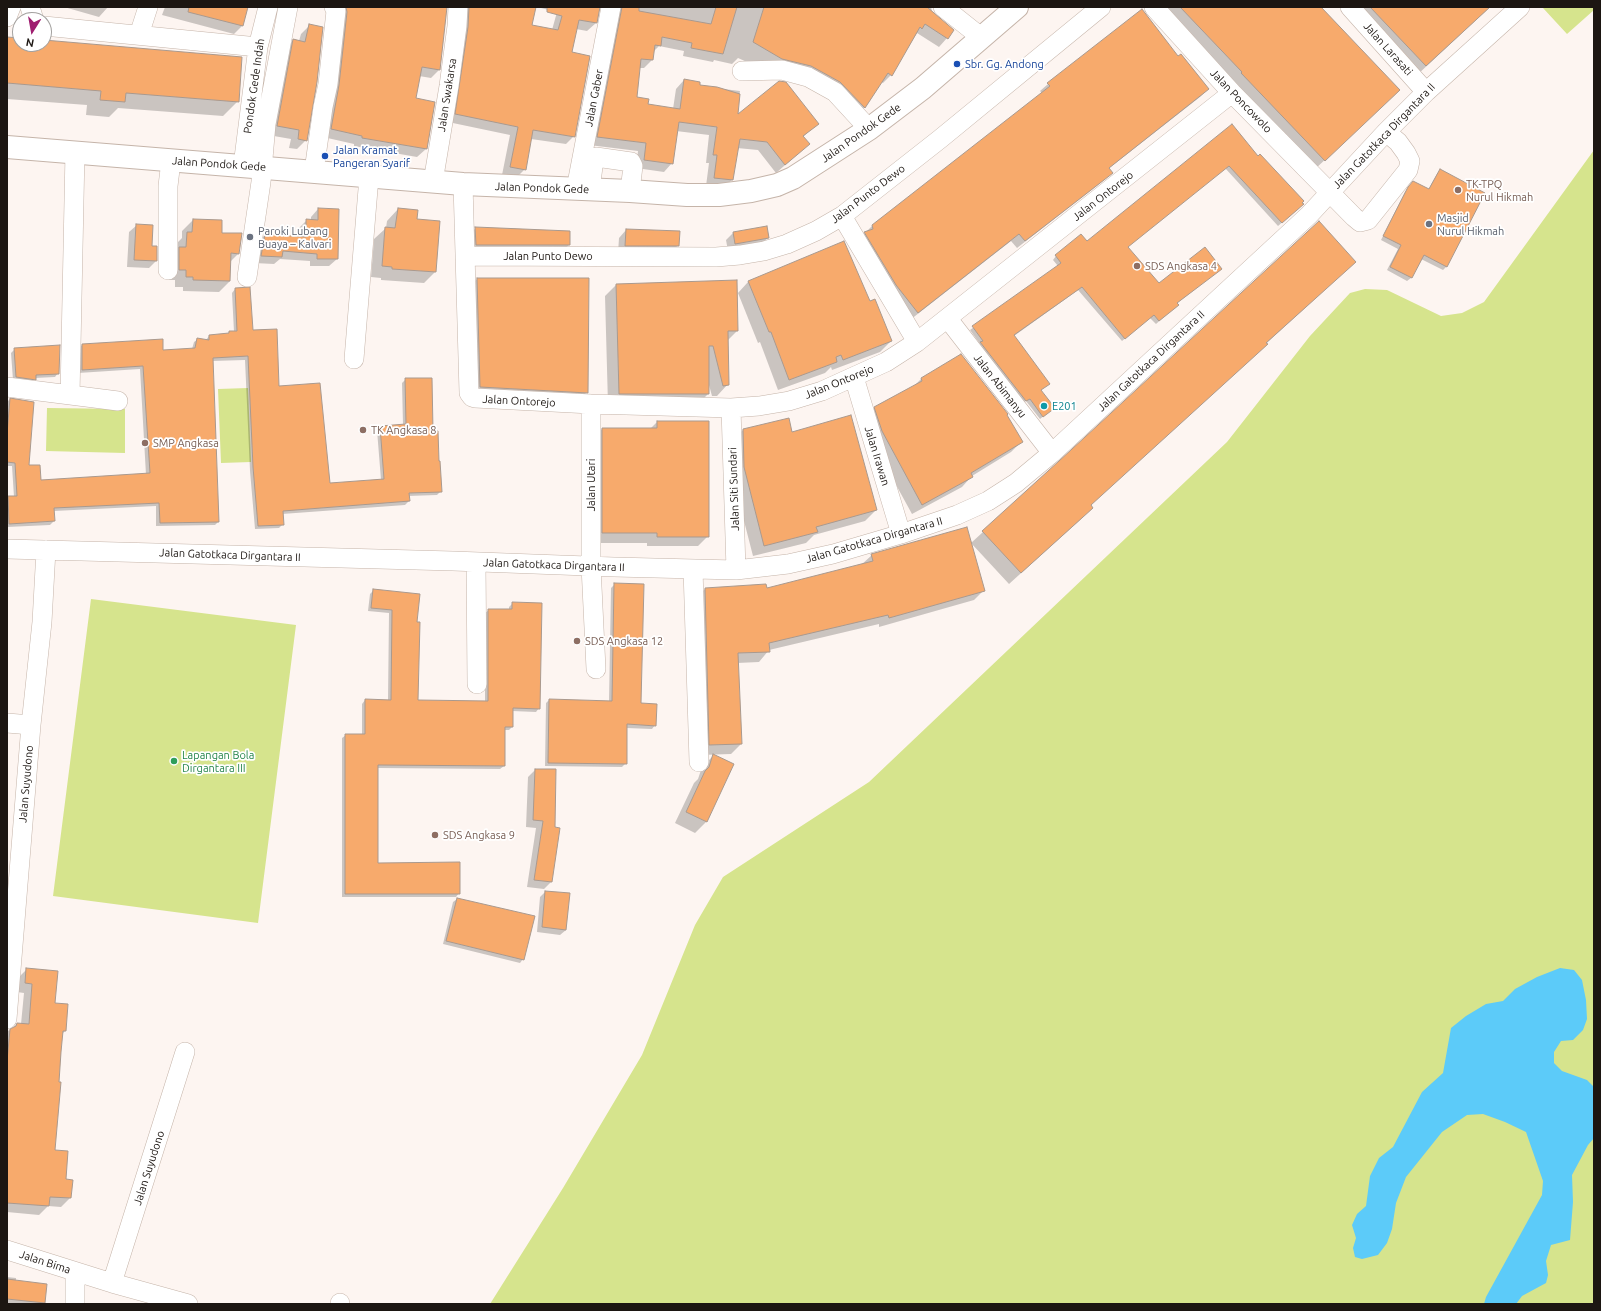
<!DOCTYPE html>
<meta charset="utf-8">
<style>
body{margin:0}
#map{position:relative;width:1601px;height:1311px;overflow:hidden;background:#fdf5f1;font-family:Ubuntu,sans-serif}
canvas{display:block}
.frame{position:absolute;inset:0;border:8px solid #1c1612;pointer-events:none}
.north{position:absolute;left:12px;top:12px;width:40px;height:40px;box-sizing:border-box;background:#fff;border:1px solid #a4a2a0;border-radius:50%;rotate:191deg;font-size:11px;font-weight:700;line-height:16px;text-align:center;color:#1c1612}
.north::after{content:'';display:block;margin:auto;width:14px;height:18px;background:#9f1e70;clip-path:polygon(50% 0,100% 100%,50% 72%,0 100%)}
</style>
<div id="map">
<canvas width="1601" height="1311"></canvas>
<div class="frame"></div>
<div class="north">N</div>
</div>
<script>
const c = document.querySelector('canvas').getContext('2d');
c.lineJoin = 'round';
function fill(path, color) { c.fillStyle = color; c.fill(path, 'evenodd'); }
const shape = rows => new Path2D(rows.map(r => 'M' + r).join(''));
function trace(path, color, width, dash) { c.strokeStyle = color; c.lineWidth = width; c.lineCap = dash ? 'butt' : 'round'; c.setLineDash(dash || []); c.stroke(path); }
function label(font, color, halo, rows, align = 'center') {
  c.font = font + ' Ubuntu,sans-serif'; c.lineWidth = 3.5; c.setLineDash([]); c.textBaseline = 'middle'; c.strokeStyle = halo; c.fillStyle = color; for (const [text, x, y, turn = 0] of rows) {
    c.save(); c.translate(x, y); c.rotate((+turn || 0) * Math.PI / 180); c.textAlign = isNaN(turn) ? turn : align; if (halo) c.strokeText(text, 0, 0); c.fillText(text, 0, 0); c.restore();
  }
}
const green = shape([
 [1544,7,1594,7,1594,10,1567,34,1543,8],
 [1594,150,1594,1304,490,1304,563,1188,642,1055,695,925,723,877,869,782,1227,442,1310,336,1350,293,1365,289,1387,290,1441,316,1462,313,1484,302],
 [248,388,251,462,221,463,218,389],
 [47,408,125,409,125,453,46,451],
 [91,599,296,625,258,923,53,896]
]);
const water = shape([
 [1560,968,1574,970,1582,980,1586,1000,1587,1019,1583,1030,1573,1040,1561,1041,1554,1052,1554,1063,1562,1071,1587,1080,1594,1087,1594,1138,1588,1145,1572,1175,1573,1202,1570,1240,1551,1245,1546,1261,1548,1275,1546,1283,1522,1296,1516,1304,1484,1304,1486,1297,1542,1195,1543,1181,1526,1132,1505,1122,1483,1114,1467,1115,1442,1132,1406,1177,1396,1203,1392,1229,1387,1243,1378,1255,1362,1259,1355,1257,1353,1248,1356,1238,1352,1225,1357,1214,1366,1206,1370,1176,1379,1158,1393,1147,1422,1092,1443,1073,1451,1028,1466,1016,1486,1004,1503,1001,1515,989,1537,977]
]);
const shadow = shape([
 [64,7,108,7,99,17],
 [165,7,247,7,242,26,234,34,162,15],
 [333,7,446,7,439,70,431,78,419,76,414,99,434,103,426,149,417,157,354,146,354,144,323,137],
 [457,7,535,7,531,26,552,30,557,12,537,7,600,7,596,23,587,31,576,29,571,53,574,136,566,144,531,139,525,169,516,178,502,175,510,135,448,122],
 [610,7,931,7,932,11,947,38,939,47,917,33,891,75,883,83,881,82,864,108,856,116,832,90,758,67,738,58,732,64,714,60,713,62,683,56,684,51,659,46,653,52,652,60,644,68,639,68,635,98,647,105,673,109,676,89,684,80,699,86,740,91,736,116,818,123,803,137,800,152,776,173,758,150,737,148,732,180,723,188,706,186,709,163,706,163,709,135,676,131,672,163,664,172,636,168,638,151,589,145],
 [1160,7,1321,7,1389,100,1314,170],
 [1350,7,1490,7,1416,76],
 [310,25,306,140,297,149,289,148,291,139,268,135,284,49,294,40,299,41,301,34],
 [7,38,20,39,20,44,44,44,44,41,238,101,223,116,118,108,109,117,86,115,87,105,7,99],
 [1178,57,1208,89,1200,97,1108,169,1111,173,1104,180,1017,248,1011,241,910,320,857,241,873,225,1042,93,1040,91,1048,84],
 [1232,125,1299,208,1278,226,1225,168,1127,247,1159,284,1217,272,1176,304,1174,308,1156,324,1150,318,1122,341,1078,290,1014,336,1048,384,1040,391,1050,411,1040,419,1026,401,1022,404,977,346,980,344,970,330,1058,266,1053,260,1056,256,1087,242],
 [1440,171,1484,193,1446,267,1443,270,1421,259,1411,278,1407,281,1387,270,1398,249,1381,240,1405,192,1410,186,1428,190,1437,174],
 [318,209,337,259,329,266,310,266,310,261,280,259,274,264,254,263,257,242,265,235,299,237,299,228,307,220,311,221,311,217],
 [398,209,416,220,435,272,424,283,381,280,381,278,371,277,374,239,386,228,387,221],
 [193,220,221,234,238,254,230,262,230,281,219,292,183,291,183,287,175,287,175,280,169,280,169,259,176,244,182,238,182,231],
 [137,225,151,247,156,261,149,268,127,267,129,232],
 [766,227,768,238,760,245,728,251,726,240,733,233],
 [476,228,524,229,524,231,569,245,561,252,469,252,468,235],
 [626,230,678,245,671,253,618,253,619,238],
 [1355,262,1090,505,1081,519,1009,584,971,543,983,532],
 [477,279,587,392,575,404,469,398,466,290],
 [736,281,737,331,727,341,728,384,717,396,712,396,709,385,708,394,697,405,608,405,605,296,616,285],
 [748,282,869,302,891,341,880,352,832,370,831,367,825,373,778,390,760,342,758,343,738,293],
 [235,289,252,331,278,387,329,484,381,480,377,430,381,427,403,425,402,383,406,379,432,432,441,491,437,495,408,496,409,501,405,505,282,514,283,524,279,528,255,529,250,471,245,360,212,361,218,522,215,525,156,526,156,506,54,511,54,521,50,525,7,527,7,499,14,497,12,466,7,466,7,402,10,399,28,466,40,481,146,475,140,369,78,373,79,348,82,345,162,351,192,349,194,342,198,339,206,340,209,336,227,335,229,332,234,332,232,293],
 [15,349,58,373,55,377,35,378,31,382,13,380,11,353],
 [961,355,1005,415,1021,442,1011,452,972,476,962,487,912,514,872,441,865,418,875,408,913,387,921,379],
 [657,422,708,536,698,546,647,546,647,543,592,543,592,439,602,429,650,429],
 [743,430,791,433,876,510,865,521,814,535,806,543,753,556,733,478,732,441],
 [872,555,984,590,974,600,879,627,879,624,769,650,759,662,737,663,741,744,731,754,700,755,695,599,705,589,766,590,861,565],
 [615,584,640,704,655,725,652,729,626,728,626,763,622,767,545,766,546,703,549,700,609,702,611,588],
 [374,590,416,623,417,701,485,702,485,613,489,610,509,610,509,607,513,603,539,708,536,712,512,711,512,727,509,730,504,730,504,766,500,769,377,768,377,864,459,893,456,897,342,897,342,738,346,735,362,735,362,704,365,700,388,700,389,613,368,611,370,594],
 [714,755,733,765,706,822,695,833,675,823,694,783,698,779,702,767],
 [535,770,555,770,554,828,559,829,551,882,544,889,527,887,536,828,526,827,528,777],
 [545,892,569,894,566,930,560,935,537,932,540,897],
 [457,899,523,959,520,963,443,944,453,902],
 [27,969,54,1004,65,1031,62,1034,54,1150,70,1198,61,1207,48,1206,39,1215,7,1212,7,1031,11,1030,17,1024,21,1024,24,993,17,992,18,978],
 [7,1277,16,1278,16,1281,44,1303,7,1304]
]);
const building = shape([
 [189,7,248,7,243,26,188,12,189,7],
 [346,7,447,7,440,70,422,67,416,98,435,102,427,149,362,138,362,136,331,129,339,85,347,12,346,7],
 [469,7,536,7,532,25,558,30,562,16,547,12,547,7,600,7,597,23,579,20,572,52,590,56,575,137,533,130,526,170,510,167,518,127,455,114,468,27,469,7],
 [622,7,639,7,639,11,711,24,716,7,737,7,723,54,691,48,692,43,662,37,661,46,655,45,653,60,641,59,637,97,649,99,648,104,680,109,684,79,700,82,700,85,717,87,740,94,738,114,779,81,786,82,819,124,803,136,810,144,785,165,767,142,740,139,733,180,714,178,717,155,713,155,717,127,679,122,673,164,644,160,646,143,597,137,622,7],
 [764,7,927,7,954,30,948,39,925,24,922,29,920,27,892,76,888,73,865,108,840,82,811,66,782,59,753,42,764,7],
 [1180,7,1321,7,1400,90,1325,161,1241,73,1242,72,1180,7],
 [1370,7,1490,7,1426,66,1370,7],
 [1142,9,1178,56,1181,54,1209,89,1109,168,1113,173,1033,235,1025,241,1019,234,918,313,896,285,864,232,873,229,872,225,1050,86,1047,83,1142,9],
 [309,24,323,27,317,82,307,141,298,139,299,130,277,126,293,39,305,42,309,24],
 [7,37,20,38,20,44,44,44,44,40,242,57,239,102,126,93,125,102,100,100,101,91,7,83,7,37],
 [1232,124,1258,156,1260,154,1304,201,1302,203,1304,204,1282,223,1229,166,1128,247,1159,283,1205,247,1222,269,1177,303,1179,305,1159,321,1154,315,1125,339,1082,287,1014,335,1050,384,1041,390,1055,408,1043,417,1030,399,1026,401,980,342,983,341,972,326,1061,263,1055,255,1081,234,1087,241,1232,124],
 [1440,169,1485,193,1447,267,1424,255,1412,278,1390,267,1401,245,1383,236,1408,187,1413,181,1429,189,1440,169],
 [318,208,339,209,338,259,317,259,317,254,283,251,282,257,261,256,265,234,306,237,306,219,318,220,318,208],
 [398,208,418,210,417,219,440,221,436,272,392,269,392,267,382,266,385,227,395,228,398,208],
 [193,219,222,220,222,233,242,233,239,254,231,253,230,281,193,280,193,277,186,277,186,270,179,270,179,247,186,247,187,232,192,232,193,219],
 [1319,221,1356,262,1266,343,1268,344,1091,505,1093,508,1021,573,982,531,1059,461,1319,221],
 [136,224,153,225,152,246,157,246,157,261,134,260,136,224],
 [767,226,769,238,735,244,733,232,767,226],
 [475,227,570,231,570,245,476,245,475,227],
 [626,229,680,231,679,246,625,246,626,229],
 [844,241,870,301,875,299,892,341,843,360,841,355,836,357,837,362,789,380,771,332,769,332,748,281,844,241],
 [477,278,589,278,588,393,480,387,477,278],
 [737,280,738,331,728,331,729,385,723,386,713,346,709,346,709,394,619,394,616,284,737,280],
 [250,287,253,330,277,329,279,386,320,383,330,483,384,479,380,426,406,424,405,378,432,378,433,431,438,431,439,461,440,461,442,492,409,493,410,501,283,511,284,525,258,526,253,467,248,356,213,358,219,522,160,523,159,503,54,508,55,521,9,524,8,496,17,496,15,463,7,462,7,434,10,398,34,402,29,465,40,465,41,480,150,473,143,366,82,370,82,344,163,339,163,350,195,348,197,338,209,340,209,335,229,333,229,331,237,331,235,288,250,287],
 [60,345,59,374,36,375,36,380,16,377,14,348,60,345],
 [961,354,1008,414,1007,415,1023,442,971,473,973,477,922,505,882,431,874,407,922,381,921,378,961,354],
 [851,415,877,510,816,527,818,532,764,546,744,467,743,429,789,418,792,432,851,415],
 [657,421,709,421,709,537,657,537,657,533,602,533,602,428,657,428,657,421],
 [967,527,985,591,889,618,888,615,769,643,770,652,738,653,742,744,709,745,705,588,766,584,767,588,873,561,871,554,967,527],
 [614,583,644,584,641,703,657,704,656,726,627,724,627,764,548,763,549,699,612,701,614,583],
 [373,589,420,594,417,622,420,622,418,700,488,701,488,609,512,609,512,602,542,603,540,709,513,708,513,727,505,727,505,766,378,765,378,863,460,862,460,894,345,894,345,734,365,734,365,699,391,700,392,610,371,608,373,589],
 [713,754,734,764,707,822,686,812,705,771,709,767,713,754],
 [535,769,556,769,555,827,560,828,552,882,534,880,543,821,533,820,535,769],
 [545,891,570,893,566,930,542,927,545,891],
 [457,898,535,916,524,960,446,941,457,898],
 [26,968,58,971,55,1003,68,1004,66,1031,63,1031,61,1052,59,1082,61,1082,55,1150,68,1151,66,1179,73,1180,71,1198,50,1197,49,1206,7,1203,7,1061,10,1029,16,1026,17,1023,29,1024,32,984,25,983,26,968],
 [7,1279,47,1284,45,1303,7,1299,7,1279]
]);
const minor = shape([
 [30,7,34,20],
 [943,7,982,38],
 [1154,7,1232,93,1354,217,1360,222,1368,220,1408,170,1410,161,1406,153,1398,142,1386,132],
 [1350,7,1426,92],
 [7,17,11,7],
 [44,26,258,47],
 [139,35,148,7],
 [742,71,782,70,808,77,835,92,869,129],
 [243,166,258,47,268,7],
 [314,171,323,107,328,84,336,11,334,7],
 [433,182,449,86,457,26,458,7],
 [591,182,594,159,596,157,631,162,633,166,630,191],
 [463,184,469,393,472,397,475,398,591,404,731,408,759,406,789,401,822,391,886,362,917,342,1232,93],
 [576,189,611,7],
 [842,216,917,342],
 [465,256,716,257,740,255,764,251,787,244,816,231,842,216,940,139,1101,7],
 [168,270,168,186,171,161],
 [247,277,261,182,266,124,288,7],
 [948,319,1052,453],
 [354,359,369,177],
 [854,377,901,534],
 [7,387,118,401],
 [70,395,75,152],
 [591,404,591,566,596,669],
 [731,408,736,570],
 [7,549,453,561,614,567,736,570,788,564,833,554,901,534,957,515,988,501,1016,483,1052,453,1309,215,1386,132,1426,92,1520,7],
 [476,562,477,684],
 [693,569,699,762],
 [7,723,31,725],
 [7,1019,31,725,42,622,46,550],
 [7,1250,112,1283,188,1304],
 [75,1272,75,1304],
 [112,1283,185,1052],
 [340,1304,340,1303]
]);
const major = shape([
 [7,147,463,184,630,191,687,195,719,195,751,191,777,185,793,178,869,129,923,88,1017,7]
]);
const markers = [
 [957,64,4,"#1a4fb4"],
 [325,156,4,"#1a4fb4"],
 [1458,190,4,"#8d6e63"],
 [1429,224,4,"#6b7280"],
 [250,237,4,"#6b7280"],
 [1137,266,4,"#8d6e63"],
 [1044,406,4,"#0f9aa8"],
 [363,430,4,"#8d6e63"],
 [145,443,4,"#8d6e63"],
 [577,641,4,"#8d6e63"],
 [174,761,4,"#2e9e5b"],
 [435,835,4,"#8d6e63"]
];
const streetNames = [
 ["Jalan Larasati",1388,49,48],
 ["Pondok Gede Indah",254,86,-82],
 ["Jalan Swakarsa",447,95,-81],
 ["Jalan Gaber",594,98,-79],
 ["Jalan Poncowolo",1241,101,46],
 ["Jalan Pondok Gede",861,133,-35],
 ["Jalan Gatotkaca Dirgantara II",1384,136,-46],
 ["Jalan Pondok Gede",219,164,4],
 ["Jalan Pondok Gede",542,188,2],
 ["Jalan Punto Dewo",868,194,-37],
 ["Jalan Ontorejo",1103,196,-38],
 ["Jalan Punto Dewo",548,256],
 ["Jalan Gatotkaca Dirgantara II",1151,361,-43],
 ["Jalan Ontorejo",839,382,-22],
 ["Jalan Abimanyu",1000,386,52],
 ["Jalan Ontorejo",519,401,3],
 ["Jalan Irawan",877,456,73],
 ["Jalan Utari",591,485,-90],
 ["Jalan Siti Sundari",734,489,-92],
 ["Jalan Gatotkaca Dirgantara II",874,540,-16],
 ["Jalan Gatotkaca Dirgantara II",230,555,2],
 ["Jalan Gatotkaca Dirgantara II",554,565,2],
 ["Jalan Suyudono",26,784,-85],
 ["Jalan Suyudono",149,1168,-72],
 ["Jalan Bima",45,1262,18]
];
const transitNames = [
 ["Sbr. Gg. Andong",965,64],
 ["Jalan Kramat",333,150],
 ["Pangeran Syarif",333,163]
];
const educationNames = [
 ["TK-TPQ",1466,184],
 ["Nurul Hikmah",1466,197],
 ["SDS Angkasa 4",1145,266],
 ["TK Angkasa 8",371,430],
 ["SMP Angkasa",153,443],
 ["SDS Angkasa 12",585,641],
 ["SDS Angkasa 9",443,835]
];
const worshipNames = [
 ["Masjid",1437,218],
 ["Nurul Hikmah",1437,231],
 ["Paroki Lubang",258,231],
 ["Buaya – Kalvari",258,244]
];
const cultureNames = [
 ["E201",1052,406]
];
const leisureNames = [
 ["Lapangan Bola",182,755],
 ["Dirgantara III",182,768]
];
fill(green, '#d6e48d');
fill(water, '#5ccbf9');
fill(shadow, '#0003');
fill(building, '#f7aa6c');
trace(building, '#a9998e', 1);
trace(minor, '#c5b4a9', 20);
trace(major, '#c5b4a9', 24);
trace(minor, '#fff', 19);
trace(major, '#fff', 22);
for (const [x, y, r, color] of markers) { const dot = new Path2D(); dot.arc(x, y, r, 0, 2 * Math.PI); c.fillStyle = color; c.fill(dot); trace(dot, '#fff', 1.5); }
label('11px', '#1c1612', '#fff', streetNames);
label('11px', '#164399', '#fff', transitNames, 'left');
label('11px', '#785e54', '#fff', educationNames, 'left');
label('11px', '#5b616d', '#fff', worshipNames, 'left');
label('11px', '#0d838f', '#fff', cultureNames, 'left');
label('11px', '#27864d', '#fff', leisureNames, 'left');
</script>
